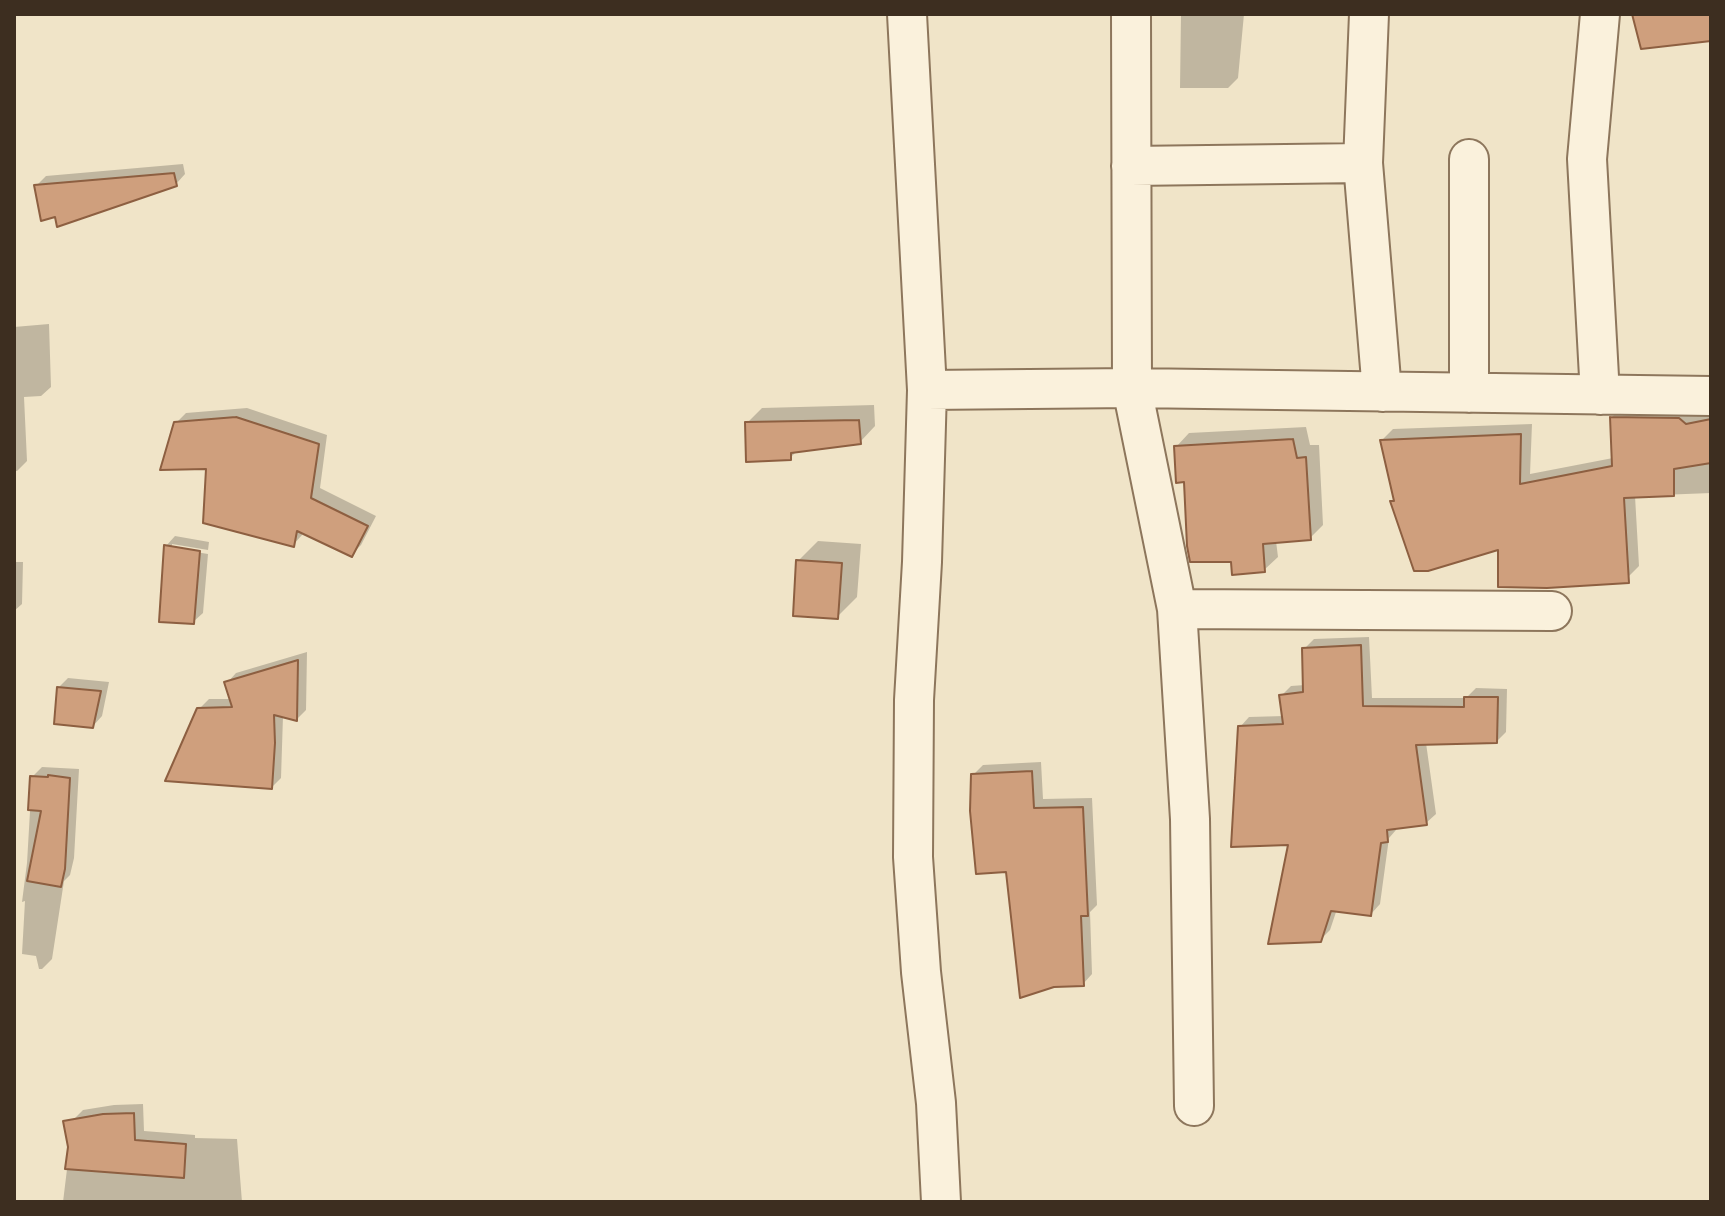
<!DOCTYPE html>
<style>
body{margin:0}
#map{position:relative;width:1725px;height:1216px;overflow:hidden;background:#f0e4c8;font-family:Lora,serif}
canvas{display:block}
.frame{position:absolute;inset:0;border:16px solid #3d2e20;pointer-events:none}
</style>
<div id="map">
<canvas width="1725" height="1216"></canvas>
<div class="frame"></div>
</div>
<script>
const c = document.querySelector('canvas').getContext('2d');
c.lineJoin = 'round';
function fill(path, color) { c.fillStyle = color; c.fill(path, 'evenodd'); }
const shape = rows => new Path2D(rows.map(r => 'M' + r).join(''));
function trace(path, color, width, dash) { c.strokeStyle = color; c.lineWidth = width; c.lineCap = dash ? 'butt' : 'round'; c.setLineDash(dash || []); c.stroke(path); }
const shadow = shape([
 [1181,14,1244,14,1238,78,1228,88,1180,88],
 [183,164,185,174,176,184,57,215,36,186,46,176],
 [49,324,51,387,41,396,24,397,27,461,17,471,14,471,14,327],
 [874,405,875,426,860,442,798,450,790,458,747,423,762,408],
 [1623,406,1711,411,1711,502,1711,493,1635,496,1639,566,1628,577,1500,547,1392,502,1396,498,1382,440,1393,429,1532,424,1530,474,1613,458,1612,417],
 [247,408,327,435,320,488,376,516,361,545,352,554,303,532,302,535,293,545,208,467,176,423,186,413],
 [1306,427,1310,445,1319,445,1323,525,1310,538,1276,541,1278,557,1264,570,1233,560,1186,480,1176,447,1189,433],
 [175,536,209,542,208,550,172,544,172,548,208,554,203,613,193,622,166,546],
 [818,541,861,544,857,597,837,617,798,561],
 [14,562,23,562,22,604,14,611],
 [1369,637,1372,698,1466,698,1476,688,1507,689,1506,732,1497,741,1426,743,1436,814,1426,823,1396,827,1396,830,1389,838,1380,904,1371,914,1337,909,1330,930,1320,940,1291,843,1240,727,1249,717,1284,716,1281,696,1291,686,1305,685,1304,649,1314,639],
 [307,652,306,710,297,719,283,716,281,778,272,787,199,709,209,699,232,699,227,683,236,673],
 [68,678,109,682,102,716,93,726,59,687],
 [1041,762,1043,799,1092,798,1097,905,1090,912,1092,974,1083,984,1007,870,973,775,983,765],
 [42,767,79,769,74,858,70,875,64,881,52,959,42,969,39,969,36,956,22,954,25,901,22,902,27,863,32,777],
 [143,1104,144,1131,195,1135,195,1138,237,1139,242,1202,63,1202,73,1120,83,1110,114,1105]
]);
const building = shape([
 [1632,14,1711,14,1711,41,1641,49,1632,14],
 [174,173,177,186,57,227,55,217,41,221,34,185,174,173],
 [236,417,319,444,311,498,368,526,352,557,297,531,294,547,203,523,206,469,160,470,174,422,236,417],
 [1610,417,1679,418,1686,424,1711,419,1711,463,1674,469,1674,496,1624,498,1629,583,1547,588,1498,587,1498,550,1428,571,1414,571,1390,501,1394,501,1380,440,1521,434,1520,484,1612,466,1610,417],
 [859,420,861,444,791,453,791,460,746,462,745,422,859,420],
 [1293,439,1297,458,1306,457,1311,540,1263,544,1265,572,1232,575,1231,562,1190,562,1187,546,1184,482,1176,483,1174,446,1293,439],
 [164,545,200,551,194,624,159,622,164,545],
 [796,560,842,563,838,619,793,616,796,560],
 [1361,645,1363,706,1464,707,1464,697,1498,697,1497,743,1416,745,1427,825,1387,830,1388,842,1381,843,1371,916,1331,911,1321,942,1268,944,1288,845,1231,847,1238,726,1283,724,1279,695,1303,692,1302,648,1361,645],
 [298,660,297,721,274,715,275,743,272,789,165,781,197,708,232,707,224,682,298,660],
 [57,687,101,691,93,728,54,724,57,687],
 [1032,771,1034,808,1083,807,1088,916,1081,916,1084,986,1054,987,1020,998,1006,872,976,874,970,811,971,774,1032,771],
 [48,775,70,778,65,869,61,887,27,881,41,811,28,810,30,776,48,777,48,775],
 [134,1113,135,1140,186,1144,184,1178,65,1169,68,1147,63,1121,103,1114,134,1113]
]);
const minor = shape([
 [907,14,927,390,922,562,914,700,913,857,921,972,936,1103,941,1202],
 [1131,14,1132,388,1177,609,1190,819,1194,1106],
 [1369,14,1363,163,1382,392],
 [1600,14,1587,159,1600,395],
 [1131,166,1363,163],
 [927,390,1132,388,1711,396],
 [1469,393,1469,159],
 [1177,609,1552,611]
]);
fill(shadow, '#0003');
fill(building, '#cf9f7d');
trace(building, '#8d5f41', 2);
trace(minor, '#8d765c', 42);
trace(minor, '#faf1dc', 38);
</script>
